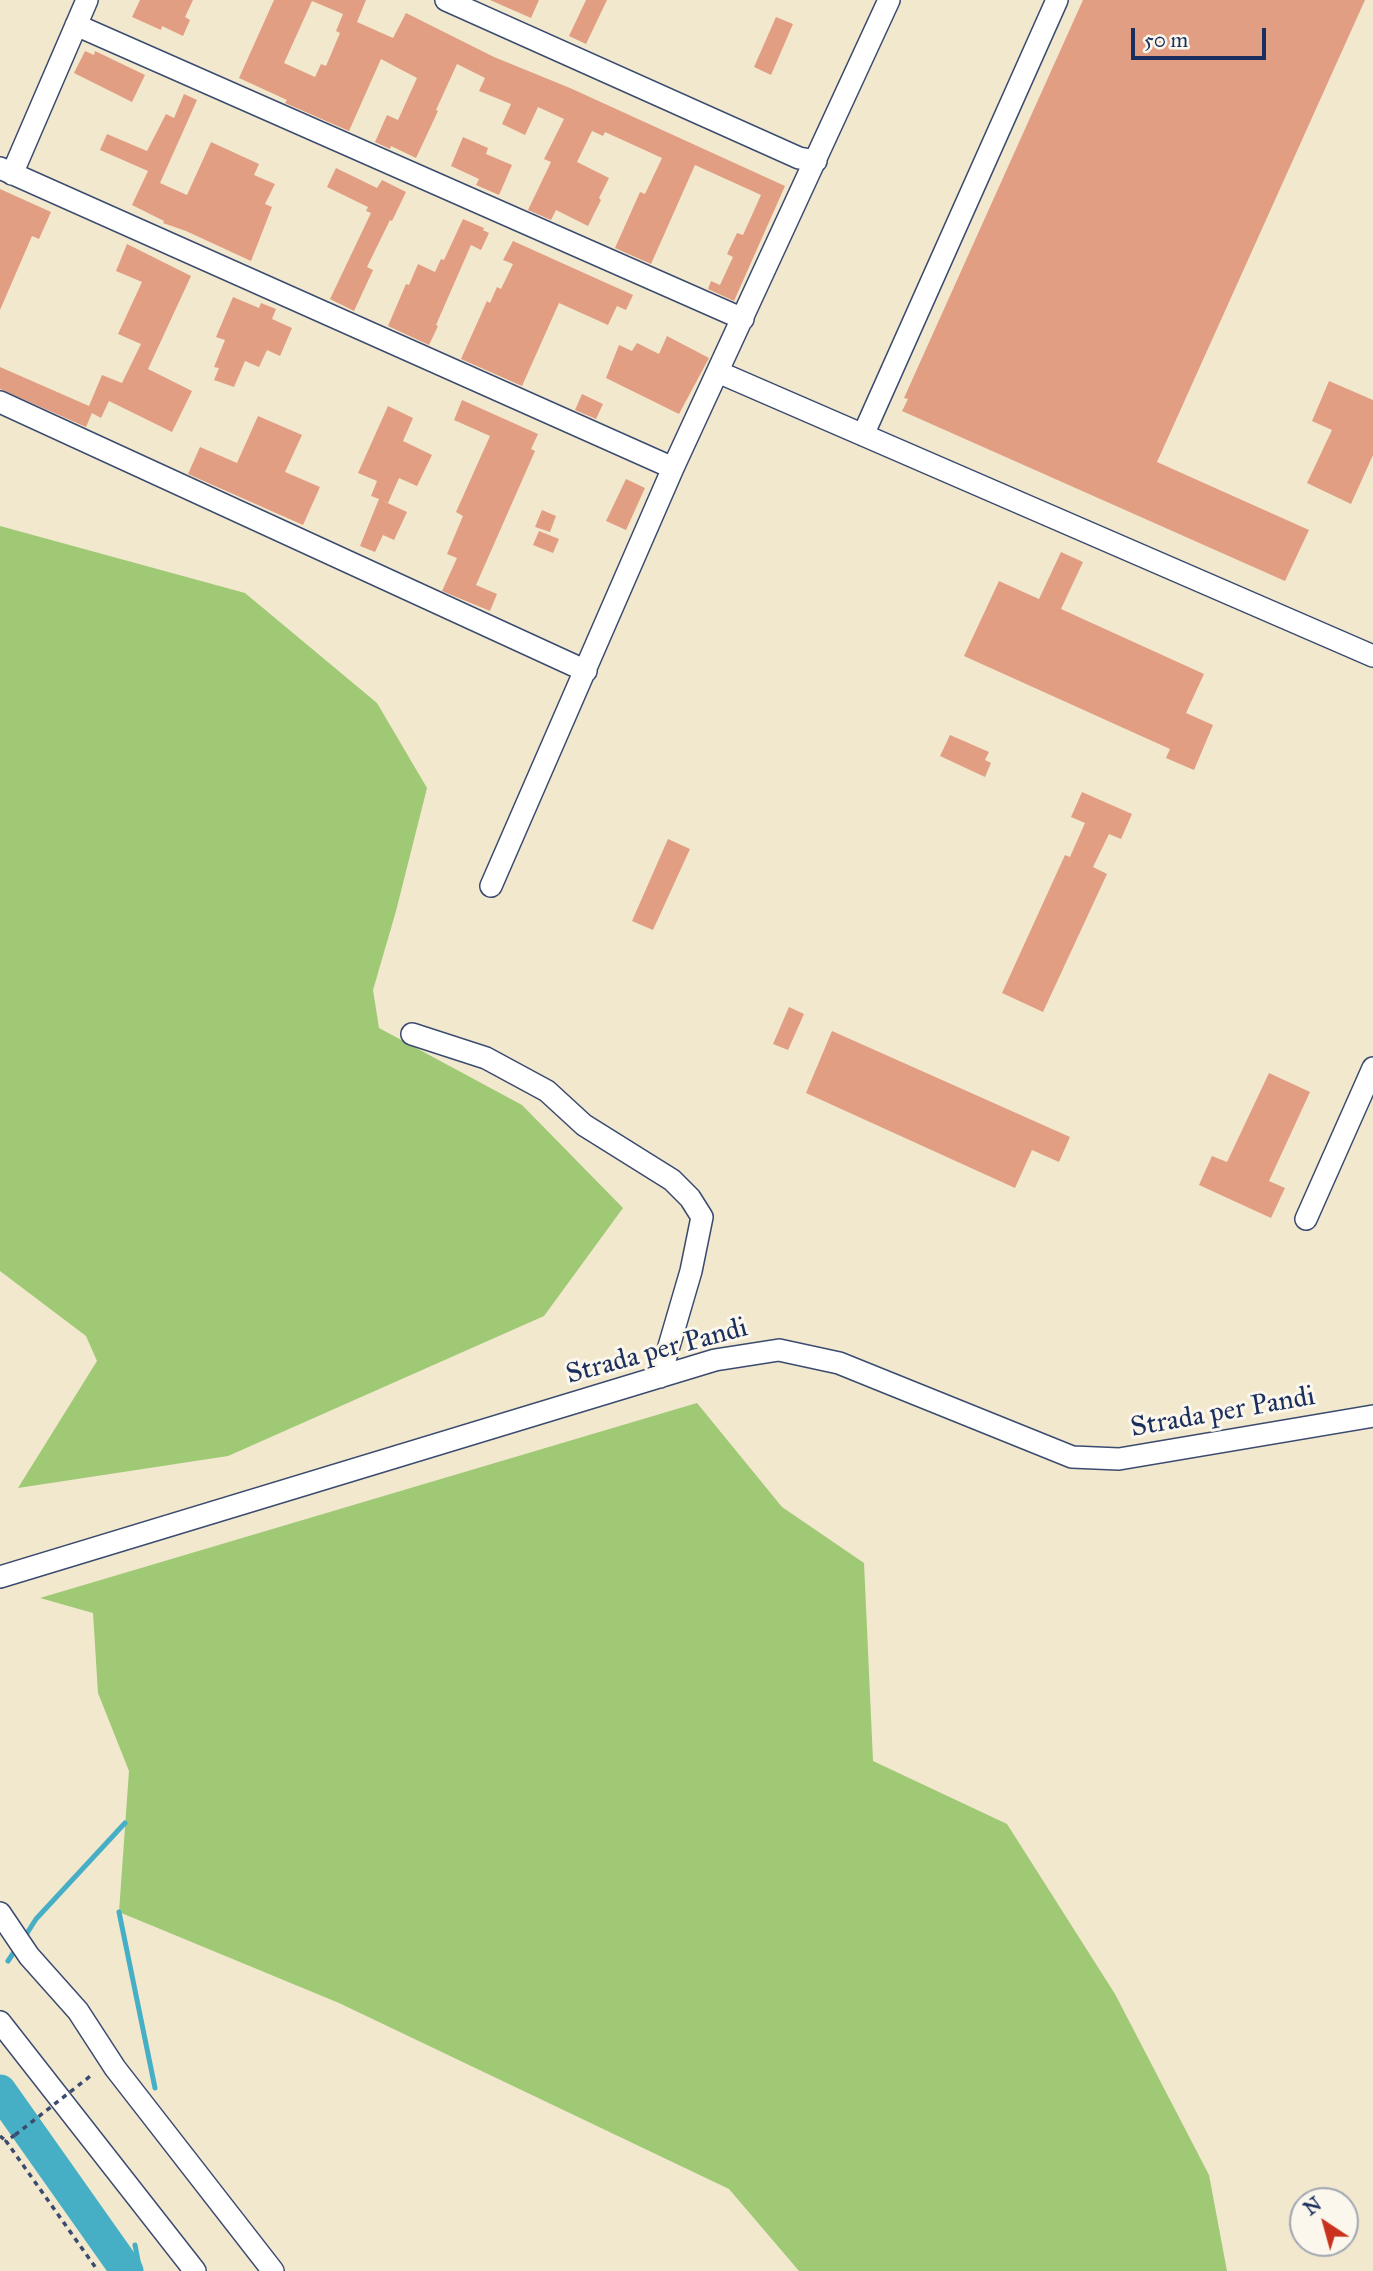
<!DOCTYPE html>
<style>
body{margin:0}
#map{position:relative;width:1373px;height:2271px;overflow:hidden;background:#f1e8ce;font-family:"IM FELL Great Primer",serif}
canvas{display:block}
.north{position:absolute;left:1289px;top:2187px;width:70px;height:70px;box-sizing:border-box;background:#fbf7ec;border:2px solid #a1a7b3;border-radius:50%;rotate:324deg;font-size:19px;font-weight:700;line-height:28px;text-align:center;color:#1b2f5e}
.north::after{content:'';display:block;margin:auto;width:24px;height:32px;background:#c8321e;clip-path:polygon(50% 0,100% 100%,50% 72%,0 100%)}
.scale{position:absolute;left:1131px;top:28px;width:135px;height:32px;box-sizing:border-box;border:4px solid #1b2f5e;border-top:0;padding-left:9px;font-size:21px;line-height:24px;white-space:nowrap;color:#1b2f5e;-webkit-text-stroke:5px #fbf7ec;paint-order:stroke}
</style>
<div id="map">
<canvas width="1373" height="2271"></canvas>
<div class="north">N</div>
<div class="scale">50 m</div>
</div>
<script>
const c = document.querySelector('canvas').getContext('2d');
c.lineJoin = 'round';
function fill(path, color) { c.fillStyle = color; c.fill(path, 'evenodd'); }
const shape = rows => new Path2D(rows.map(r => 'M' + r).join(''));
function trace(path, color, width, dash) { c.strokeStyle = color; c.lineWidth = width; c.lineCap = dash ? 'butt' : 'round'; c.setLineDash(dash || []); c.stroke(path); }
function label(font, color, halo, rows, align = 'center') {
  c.font = font + ' "IM FELL Great Primer",serif'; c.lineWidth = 6; c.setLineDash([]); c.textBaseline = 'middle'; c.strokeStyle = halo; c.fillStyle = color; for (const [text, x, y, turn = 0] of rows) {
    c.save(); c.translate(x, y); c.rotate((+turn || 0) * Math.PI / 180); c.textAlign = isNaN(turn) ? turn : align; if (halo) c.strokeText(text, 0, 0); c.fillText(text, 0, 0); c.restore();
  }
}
const green = shape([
 [0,526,245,593,377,703,427,788,396,911,373,990,379,1028,522,1105,623,1208,544,1316,228,1456,18,1488,97,1361,86,1336,0,1271],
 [697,1403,782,1507,864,1563,873,1761,1007,1824,1115,1994,1209,2175,1227,2271,799,2271,729,2189,339,2003,119,1912,129,1771,98,1693,93,1613,40,1598]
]);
const stream = shape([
 [119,1912,155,2088],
 [24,1938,36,1919,125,1823],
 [8,1961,16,1949],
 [135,2245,140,2271]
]);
const river = shape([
 [0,2091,127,2271]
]);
const building = shape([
 [140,0,193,0,185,17,190,20,183,36,162,26,161,30,132,17],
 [274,0,366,0,357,22,393,38,406,13,494,57,570,88,785,186,734,301,708,289,711,281,720,285,733,257,727,254,737,233,743,235,761,195,695,165,651,264,615,248,640,192,645,194,662,158,605,132,603,136,592,131,577,162,609,178,599,198,601,200,588,226,556,210,551,220,528,210,551,162,544,159,564,119,538,107,525,135,502,124,511,104,479,91,485,78,457,64,436,110,438,111,416,158,391,146,390,149,375,142,387,115,398,120,417,78,381,59,349,131,285,103,287,100,239,78],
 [312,1,343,14,336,31,340,33,326,66,321,64,315,77,284,63],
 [490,0,539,0,531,18],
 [586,0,607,0,586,44,569,36],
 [1083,0,1365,0,1157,462,1309,530,1285,581,902,411,908,399,904,398],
 [776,17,793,24,771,75,754,67],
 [85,51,94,55,95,51,145,75,132,102,74,73],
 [184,94,197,100,160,183,187,195,211,142,259,164,254,175,275,184,265,204,272,207,251,261,186,231,163,223,164,221,132,205,148,171,100,150,107,134,147,151,166,114,174,118],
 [463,137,488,148,486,154,512,165,499,195,476,185,479,179,451,166],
 [336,168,377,188,382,180,406,192,392,221,390,220,367,267,373,270,354,311,330,299,371,213,366,211,368,207,327,187],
 [0,189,51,212,39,239,32,236,0,310],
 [463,219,484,228,483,230,489,233,481,250,471,245,436,325,438,326,429,345,388,326,406,284,409,285,418,264,435,272,441,259,444,260],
 [513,241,633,295,626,310,617,306,608,325,559,303,522,386,461,359,487,301,490,303,497,287,501,289,513,264,503,260],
 [127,244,191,276,148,369,192,391,172,432,109,401,101,418,92,413,86,427,0,389,0,367,89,406,102,375,122,383,141,344,118,334,142,282,116,271],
 [233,297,259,308,261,303,276,309,272,319,292,328,280,356,267,350,259,367,245,361,234,387,214,380,219,368,214,367,225,340,216,337],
 [667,336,709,358,679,414,606,378,619,345,632,351,637,343,659,354],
 [1329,381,1373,400,1373,455,1351,504,1307,483,1332,430,1312,421],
 [582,394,603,404,596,419,575,410],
 [462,400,538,434,531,449,535,451,476,585,497,594,490,611,442,591,457,558,447,554,463,516,456,512,490,436,454,420],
 [388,406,413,418,403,441,432,455,417,486,399,478,388,503,381,500,407,512,394,540,383,535,375,552,360,546,379,499,371,496,377,481,358,473],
 [258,416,302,435,285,472,320,487,303,525,188,474,200,447,237,463],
 [626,479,645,488,626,530,606,521],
 [542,510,556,516,550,532,535,527],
 [539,531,559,539,553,553,533,545],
 [1061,552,1083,562,1061,609,1204,674,1186,713,1213,725,1194,770,1166,758,1170,749,964,656,999,581,1039,599],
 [950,735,989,752,985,760,991,763,985,777,940,756],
 [1082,792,1132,814,1121,839,1109,834,1093,867,1107,874,1043,1012,1002,993,1065,855,1070,857,1085,823,1071,817],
 [668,839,690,849,653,930,632,921],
 [789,1007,804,1014,788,1050,773,1044],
 [832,1031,1070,1137,1059,1162,1032,1150,1015,1188,806,1093],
 [1269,1073,1310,1092,1269,1181,1285,1188,1271,1218,1199,1185,1212,1156,1227,1162]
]);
const path = shape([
 [15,2135,6,2141,98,2271],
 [0,2136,6,2141]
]);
const minor = shape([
 [446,0,799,158,816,161],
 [76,25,743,319],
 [0,168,673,468],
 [12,174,87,0],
 [718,372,1373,656],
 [0,402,586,671],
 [863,435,1057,0],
 [491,886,673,468,889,0],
 [412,1034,486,1058,547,1091,584,1125,672,1180,690,1198,702,1217,691,1271,660,1377],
 [1306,1219,1373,1068],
 [0,1577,715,1360,779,1350,839,1363,1072,1457,1119,1459,1373,1416],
 [0,1913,29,1956,78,2011,115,2068,273,2271],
 [0,2022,195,2271]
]);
const pathBridge = shape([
 [15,2135,93,2074]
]);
const streetNames = [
 ["Strada per Pandi",657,1352,-15],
 ["Strada per Pandi",1223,1413,-10]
];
fill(green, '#9fc975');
trace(stream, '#46afc5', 5);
trace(river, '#46afc5', 33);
fill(building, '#e29e83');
trace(minor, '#3b4b6f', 24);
trace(path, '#3b4b6f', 3.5, [5, 5]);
trace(minor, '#fff', 21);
trace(pathBridge, '#3b4b6f', 3.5, [5, 5]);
label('28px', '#1b2f5e', '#fbf7ec', streetNames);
</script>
